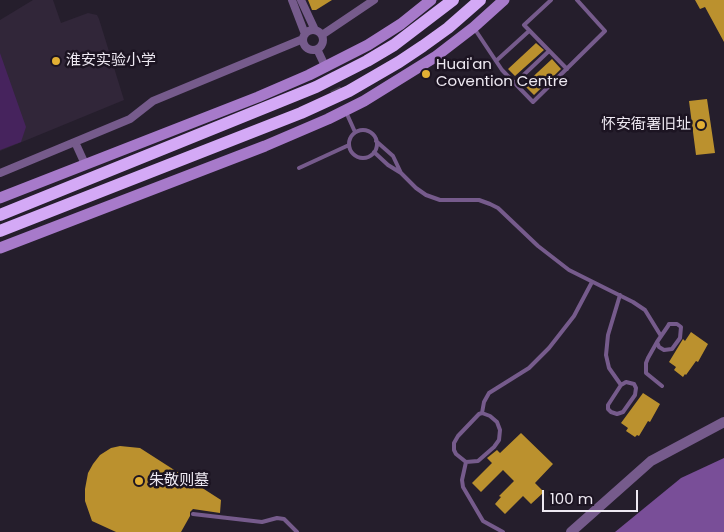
<!DOCTYPE html>
<meta charset="utf-8">
<style>
body{margin:0}
#map{position:relative;width:724px;height:532px;overflow:hidden;background:#251e2c;font-family:Poppins,sans-serif}
canvas{display:block}
.scale{position:absolute;left:542px;top:490px;width:96px;height:22px;box-sizing:border-box;border:2px solid #eee9f2;border-top:0;padding-left:6px;font-size:15px;line-height:18px;white-space:nowrap;color:#eee9f2;-webkit-text-stroke:4px #1c1422;paint-order:stroke}
</style>
<div id="map">
<canvas width="724" height="532"></canvas>
<div class="scale">100 m</div>
</div>
<script>
const c = document.querySelector('canvas').getContext('2d');
c.lineJoin = 'round';
function fill(path, color) { c.fillStyle = color; c.fill(path, 'evenodd'); }
const shape = rows => new Path2D(rows.map(r => 'M' + r).join(''));
function trace(path, color, width, dash) { c.strokeStyle = color; c.lineWidth = width; c.lineCap = dash ? 'butt' : 'round'; c.setLineDash(dash || []); c.stroke(path); }
function label(font, color, halo, rows, align = 'center') {
  c.font = font + ' Poppins,"Noto Sans SC",sans-serif'; c.lineWidth = 5; c.setLineDash([]); c.textBaseline = 'middle'; c.strokeStyle = halo; c.fillStyle = color; for (const [text, x, y, turn = 0] of rows) {
    c.save(); c.translate(x, y); c.rotate((+turn || 0) * Math.PI / 180); c.textAlign = isNaN(turn) ? turn : align; if (halo) c.strokeText(text, 0, 0); c.fillText(text, 0, 0); c.restore();
  }
}
const built = shape([
 [33,0,53,0,61,23,88,13,97,15,99,19,124,100,0,151,0,20]
]);
const green = shape([
 [0,53,26,127,21,142,0,150]
]);
const water = shape([
 [724,458,724,532,615,532,681,478]
]);
const building = shape([
 [308,0,332,0,316,10,312,10],
 [695,0,724,0,724,42,705,7,700,9],
 [536,43,544,50,515,76,508,69],
 [552,59,561,69,534,95,524,85],
 [707,99,715,153,696,155,689,101],
 [691,332,708,344,698,362,696,361,686,375,685,374,683,377,674,370,676,367,669,362,683,339,685,341],
 [643,393,660,404,650,422,648,421,639,436,637,435,635,437,626,431,628,428,621,423],
 [521,433,553,464,535,483,544,492,531,504,523,496,505,514,495,504,501,497,499,496,514,481,503,470,481,492,472,483,492,463,487,458,497,450,500,453],
 [120,446,140,448,221,500,220,513,193,509,190,512,190,516,181,532,116,532,92,521,85,501,85,489,88,473,93,464,100,455,111,448]
]);
const secondaryTunnel = shape([
 [328,74,340,99]
]);
const service = shape([
 [551,0,524,25,567,69],
 [474,28,502,70,533,102,605,31,577,0],
 [496,61,529,31],
 [515,83,549,51],
 [346,112,355,132],
 '349 144a14 14 0 1 1 28 0a14 14 0 1 1-28 0Z',
 [376,141,393,156,401,173],
 [374,152,388,165,401,173,416,188,426,195,440,200,479,200,490,204,498,208,538,246,569,270,633,302,645,310,661,336],
 [299,168,349,145],
 [620,295,608,335,606,355,609,368,621,385],
 [657,342,659,347,664,350,672,349,680,338,681,327,677,324,669,324,668,326,657,342,648,358,646,363,646,373,662,386],
 [626,382,634,384,636,388,635,395,623,412,617,414,611,412,608,409,608,405,621,385,626,382],
 [482,413,484,402,489,393,529,368,549,348,574,316,592,282],
 [482,413,490,416,497,422,500,430,499,440,494,447,478,461,466,462,456,454,454,450,454,443,458,436,479,414,482,413],
 [466,462,462,480,463,487,483,521,503,532],
 [193,514,262,522,277,518,284,519,297,532]
]);
const minor = shape([
 [292,0,305,34],
 [301,0,315,30],
 '303 40a10 10 0 1 1 20 0a10 10 0 1 1-20 0Z',
 [322,35,374,0],
 [317,49,326,68],
 [75,142,85,164],
 [0,173,130,119,153,101,303,39]
]);
const tertiary = shape([
 [571,532,651,461,724,422]
]);
const secondary = shape([
 [0,198,258,97,309,75,368,45,401,24,431,0],
 [0,248,265,146,328,119,364,101,435,57,474,27,504,0]
]);
const trunk = shape([
 [0,215,316,87,367,61,394,45,453,0],
 [0,231,301,113,349,91,399,62,423,46,448,28,480,0]
]);
const markers = [
 [56,61,5,"#e2af34"],
 [426,74,5,"#e2af34"],
 [701,125,5,"#e2af34"],
 [139,481,5,"#e2af34"]
];
const poiNames = [
 ["淮安实验小学",66,61],
 ["Huai'an",436,65],
 ["Covention Centre",436,82],
 ["怀安衙署旧址",691,125,"right"],
 ["朱敬则墓",149,481]
];
fill(built, '#312639');
fill(green, '#46235d');
fill(water, '#794e98');
fill(building, '#bb912e');
trace(secondaryTunnel, '#433c4a', 11, [11, 5.5]);
trace(service, '#765b8c', 4);
trace(minor, '#765b8c', 8);
trace(tertiary, '#765b8c', 10);
trace(secondary, '#a77aca', 11);
trace(trunk, '#d4a9f6', 12);
for (const [x, y, r, color] of markers) { const dot = new Path2D(); dot.arc(x, y, r, 0, 2 * Math.PI); c.fillStyle = color; c.fill(dot); trace(dot, '#1c1422', 2); }
label('15px', '#eee9f2', '#1c1422', poiNames, 'left');
</script>
